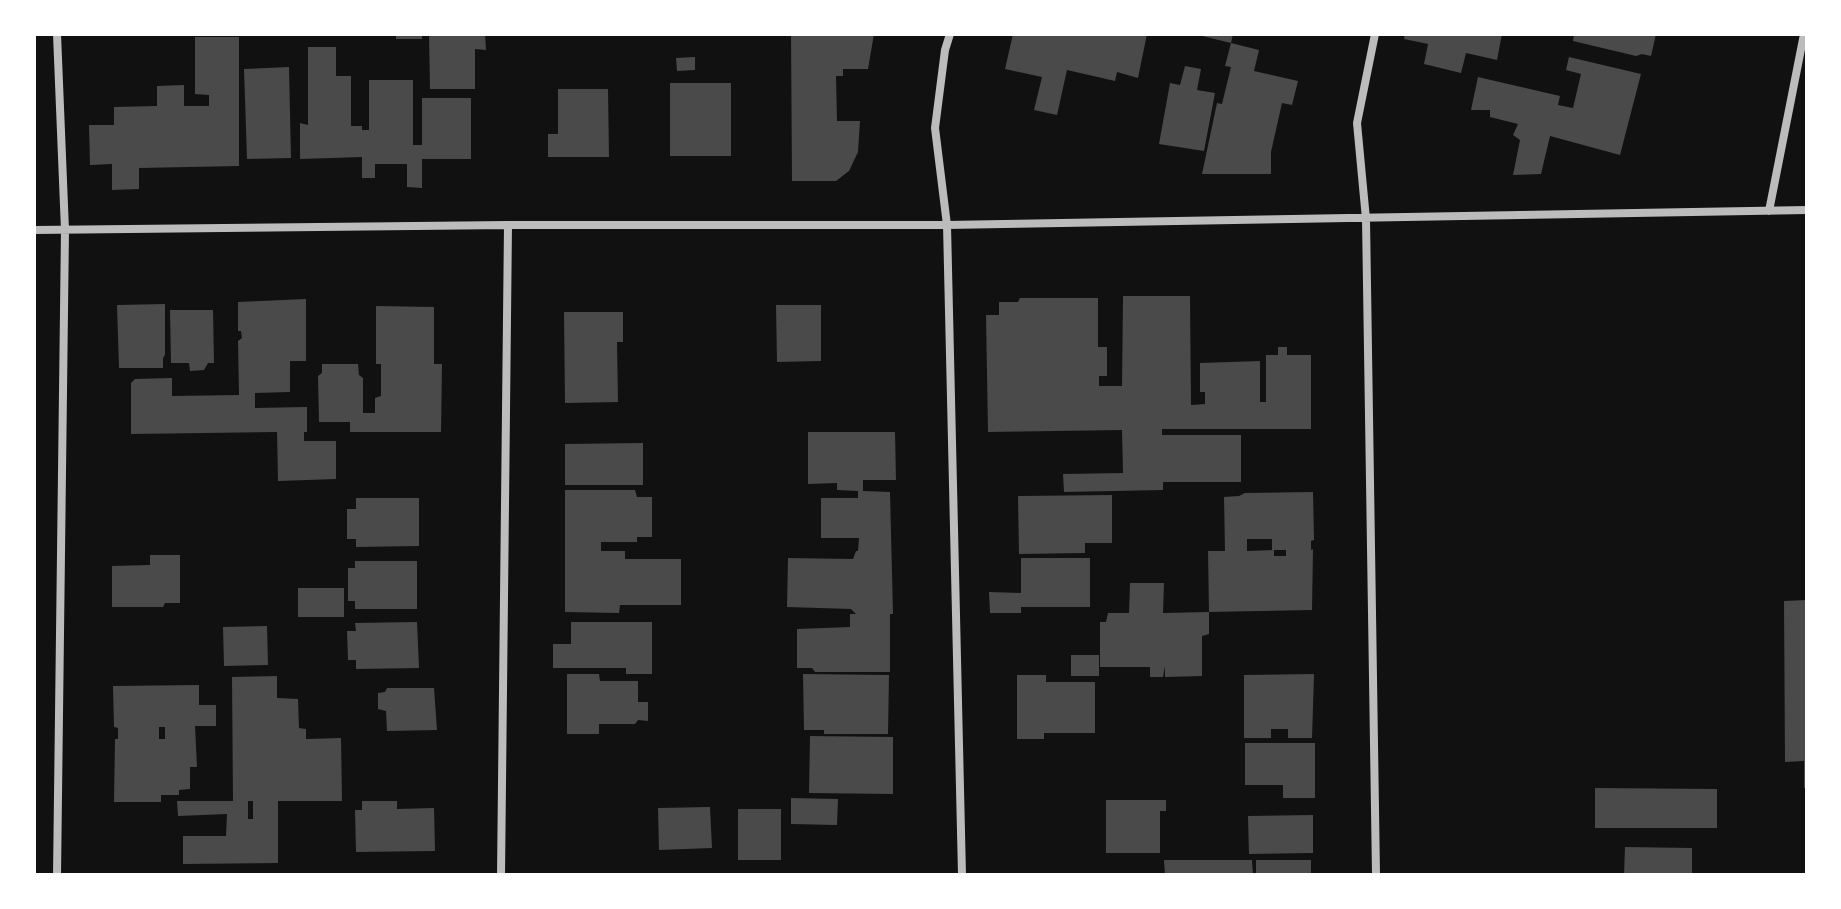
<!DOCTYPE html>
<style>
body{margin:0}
#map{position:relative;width:1841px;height:909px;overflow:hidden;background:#111;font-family:"Source Sans 3",sans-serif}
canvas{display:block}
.frame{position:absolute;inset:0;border:36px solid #fff;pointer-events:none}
</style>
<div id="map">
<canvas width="1841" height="909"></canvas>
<div class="frame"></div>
</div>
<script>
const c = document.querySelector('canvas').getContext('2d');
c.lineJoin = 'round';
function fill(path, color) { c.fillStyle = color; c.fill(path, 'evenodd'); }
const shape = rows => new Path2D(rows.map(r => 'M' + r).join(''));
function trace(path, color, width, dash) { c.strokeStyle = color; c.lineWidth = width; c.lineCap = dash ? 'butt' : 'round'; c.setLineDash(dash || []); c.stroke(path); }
const building = shape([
 [396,34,422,34,422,39,396,39],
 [429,34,485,34,486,50,475,49,475,89,430,89],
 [791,34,874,34,868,69,843,69,843,76,836,76,837,121,860,121,858,152,849,171,836,181,792,181],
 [1013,34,1147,34,1138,78,1117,72,1115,81,1067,70,1057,115,1034,110,1042,77,1005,69],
 [1194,34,1233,34,1231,43],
 [1405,34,1502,34,1497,60,1466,53,1461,73,1424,64,1428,44,1404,39],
 [1574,34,1656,34,1651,56,1642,54,1636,56,1573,41],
 [195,37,239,37,239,166,139,168,139,189,112,190,112,164,90,165,89,125,114,125,114,107,157,106,157,86,184,85,184,106,209,106,209,95,195,94],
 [1231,43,1259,50,1254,71,1298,81,1292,105,1282,103,1271,152,1271,174,1202,174,1217,103,1222,104,1231,67,1225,66],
 [308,47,336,47,336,76,351,76,351,126,362,126,362,130,369,130,369,80,413,80,413,145,422,145,422,98,471,98,471,159,422,159,422,188,407,187,407,164,375,164,375,178,362,178,362,157,300,159,300,123,308,125],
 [695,57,695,70,677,71,676,58],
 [1569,57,1641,74,1620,155,1550,136,1541,174,1513,175,1520,140,1513,135,1518,124,1490,117,1490,110,1471,110,1478,77,1560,96,1558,105,1573,108,1581,74,1566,70],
 [1185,66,1201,69,1197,90,1215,93,1204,151,1159,144,1170,83,1180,85],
 [289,67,291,158,247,159,244,69],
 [670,83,731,83,731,156,670,156],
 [558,89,608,89,609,157,548,157,548,134,558,134],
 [1123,296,1190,296,1191,405,1205,404,1205,392,1200,392,1200,363,1260,361,1260,402,1266,402,1266,355,1278,355,1278,347,1287,347,1287,355,1311,355,1311,429,1162,429,1162,435,1241,435,1241,482,1163,482,1163,490,1064,492,1063,474,1123,473,1122,430,988,432,986,315,999,315,999,302,1018,302,1020,298,1098,298,1098,347,1107,347,1107,376,1099,376,1099,386,1122,386],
 [306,299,306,361,290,361,290,392,255,393,255,408,307,407,307,432,304,432,304,441,336,441,336,479,278,481,277,432,131,434,131,383,135,379,172,378,172,396,239,395,238,341,242,338,241,331,238,331,238,302],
 [165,304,165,355,163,358,163,368,119,368,117,305],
 [776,305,821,305,821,361,777,362],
 [376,306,434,307,434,364,442,364,441,432,350,432,350,422,319,422,318,376,322,373,322,364,358,364,359,375,363,378,363,413,375,413,375,398,381,396,381,364,376,364],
 [170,310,213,310,214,363,208,363,204,370,190,371,189,363,171,363],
 [564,312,623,312,623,342,617,342,618,402,565,403],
 [808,432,895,432,896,480,863,480,863,491,890,492,893,614,890,614,890,672,815,672,812,668,797,668,797,629,850,627,850,614,856,614,851,609,787,607,788,558,853,559,856,551,858,551,859,538,821,538,821,498,858,498,858,491,837,490,837,483,808,484],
 [643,443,643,485,565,485,565,444],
 [565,490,635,490,637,497,652,497,652,537,637,537,637,542,601,542,601,551,625,551,625,559,681,559,681,605,620,605,619,613,565,612],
 [1313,492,1314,540,1311,541,1311,550,1313,549,1312,610,1209,612,1208,551,1225,551,1224,497,1239,496,1245,493],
 [1247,539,1272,539,1272,550,1286,550,1286,556,1274,556,1274,550,1247,551],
 [1112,495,1112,543,1085,543,1085,553,1019,554,1018,496],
 [356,498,419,498,419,546,356,547,356,539,347,539,347,509,356,509],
 [150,555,180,555,180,603,165,603,163,607,112,607,112,566,150,565],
 [1021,558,1090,558,1090,607,1021,607,1021,613,990,613,989,592,1021,593],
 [355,561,417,561,417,609,355,609,355,601,348,601,348,568,355,568],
 [1130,583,1164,583,1163,613,1209,612,1209,634,1202,636,1202,676,1165,677,1165,666,1163,677,1150,677,1150,667,1100,667,1100,622,1106,622,1108,613,1129,613],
 [298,588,344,588,344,617,298,617],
 [1807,600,1807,788,1804,788,1804,761,1785,762,1784,601],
 [417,622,419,668,356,669,356,660,348,660,347,631,356,631,355,623],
 [571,622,652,622,652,674,626,674,626,668,553,668,553,644,571,644],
 [267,626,268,665,224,666,223,627],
 [1071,655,1099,655,1099,676,1071,676],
 [567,674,599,674,600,681,638,681,638,702,648,702,648,721,638,720,635,724,599,724,599,734,567,734],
 [803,674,889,675,888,734,824,734,824,730,804,730],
 [1314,674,1312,738,1288,738,1288,729,1271,729,1271,738,1244,738,1244,675],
 [1017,675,1046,675,1046,682,1095,682,1095,733,1044,733,1044,739,1017,739],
 [277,676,277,698,298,699,299,728,306,729,306,739,341,738,342,801,278,801,278,863,183,864,183,836,226,836,227,814,178,816,177,801,233,801,232,677],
 [248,801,253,801,253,819,248,819],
 [199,685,199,705,216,705,216,726,195,726,197,767,190,767,190,789,179,790,179,795,161,795,161,802,114,802,115,739,118,739,118,728,114,727,113,686],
 [159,727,165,727,165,739,159,739],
 [387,688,434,688,437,730,387,731,386,711,378,709,378,693,385,692],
 [810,736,893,737,893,794,809,793],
 [1245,743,1315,743,1315,798,1283,798,1283,785,1245,785],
 [1595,788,1717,789,1717,828,1595,828],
 [791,798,838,799,837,825,791,824],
 [1106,800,1166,800,1166,811,1160,811,1160,853,1106,853],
 [362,801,397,801,397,809,434,808,435,851,356,852,355,810,362,810],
 [710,807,712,848,659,850,658,808],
 [738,809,781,809,781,860,738,860],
 [1313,815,1313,853,1249,854,1248,816],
 [1625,847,1692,848,1692,875,1624,875],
 [1164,860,1252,860,1253,875,1165,875],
 [1256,860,1311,860,1311,875,1256,875]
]);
const minor = shape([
 [57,34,65,230,57,875],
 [950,34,945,50,935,128,947,225,962,875],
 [1375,34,1357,123,1366,219,1376,875],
 [1769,211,1804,34],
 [34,230,508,225,947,225,1807,210],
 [501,875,508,225]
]);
fill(building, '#4a4a4a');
trace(minor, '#bcbcbc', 8);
</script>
